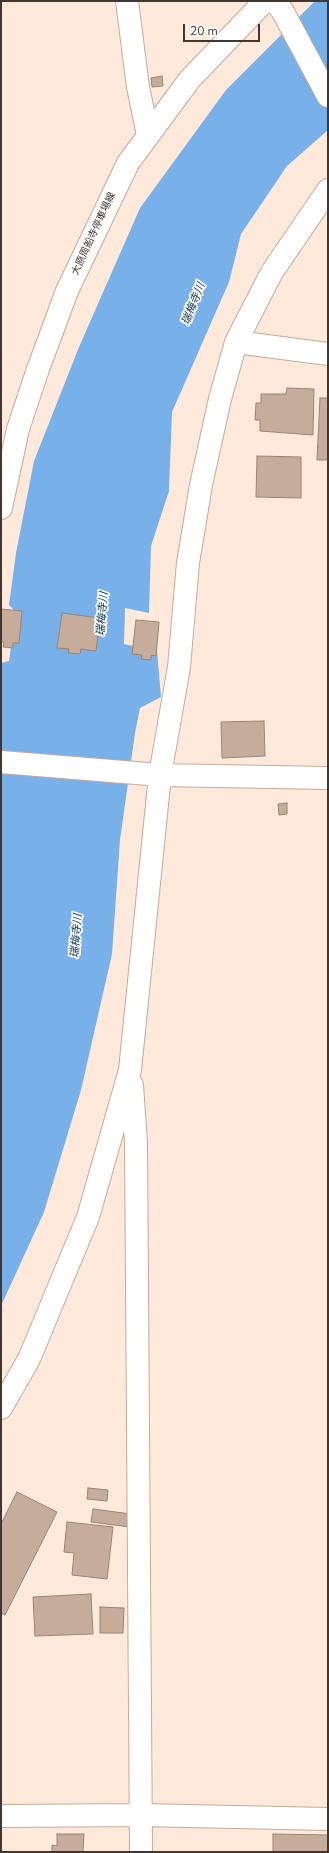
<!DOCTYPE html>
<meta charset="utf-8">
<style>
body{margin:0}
#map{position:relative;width:329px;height:1853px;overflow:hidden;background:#ffe9db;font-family:"Nunito Sans",sans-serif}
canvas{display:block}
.frame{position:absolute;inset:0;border:2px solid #413730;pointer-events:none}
.scale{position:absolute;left:183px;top:24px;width:77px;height:18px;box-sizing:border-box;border:2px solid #413730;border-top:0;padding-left:5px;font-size:12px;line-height:14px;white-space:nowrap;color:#413730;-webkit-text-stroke:3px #fff;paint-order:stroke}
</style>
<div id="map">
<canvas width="329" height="1853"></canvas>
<div class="frame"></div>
<div class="scale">20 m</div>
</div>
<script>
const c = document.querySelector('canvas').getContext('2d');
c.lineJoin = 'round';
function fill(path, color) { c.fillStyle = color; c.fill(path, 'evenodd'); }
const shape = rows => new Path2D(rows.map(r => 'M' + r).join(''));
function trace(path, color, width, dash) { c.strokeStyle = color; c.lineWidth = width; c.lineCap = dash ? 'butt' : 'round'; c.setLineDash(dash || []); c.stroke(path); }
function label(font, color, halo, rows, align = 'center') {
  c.font = font + ' "Nunito Sans","Noto Sans JP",sans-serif'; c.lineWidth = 3.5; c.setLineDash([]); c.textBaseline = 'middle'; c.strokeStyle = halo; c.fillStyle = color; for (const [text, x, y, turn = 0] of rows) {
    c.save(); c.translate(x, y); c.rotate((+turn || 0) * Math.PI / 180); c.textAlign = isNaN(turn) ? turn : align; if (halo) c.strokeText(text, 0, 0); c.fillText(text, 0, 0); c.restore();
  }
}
const water = shape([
 [315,1,328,1,328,130,287,166,241,234,229,282,172,412,169,491,151,546,149,613,125,608,124,644,157,651,161,697,140,708,135,733,120,840,112,954,81,1090,44,1212,1,1306,1,663,9,661,16,612,9,605,16,553,34,461,79,347,140,208,226,90]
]);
const building = shape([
 [162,76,163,86,152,87,151,78,162,76],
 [287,388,314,389,313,435,260,431,260,420,255,420,256,403,261,403,261,394,286,394,287,388],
 [320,398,328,398,328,460,317,460,320,398],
 [257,456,301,457,301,498,256,497,257,456],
 [1,609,22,611,19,643,13,643,13,648,3,647,4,642,1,642,1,609],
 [62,613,100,618,96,651,81,649,80,654,68,653,69,649,57,648,62,613],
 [136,620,159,622,156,656,151,655,151,660,141,659,142,655,132,654,136,620],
 [264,721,265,756,222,758,221,722,264,721],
 [287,803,287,814,279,815,278,804,287,803],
 [88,1488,108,1490,107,1501,87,1499,88,1488],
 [17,1492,57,1512,5,1615,1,1613,1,1524,17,1492],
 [93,1509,131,1514,130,1527,91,1522,93,1509],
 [67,1522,113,1527,107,1579,72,1575,74,1553,64,1552,67,1522],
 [91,1594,93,1634,35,1636,33,1597,91,1594],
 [100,1607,124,1608,123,1633,100,1633,100,1607],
 [57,1834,84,1834,83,1852,52,1852,52,1845,57,1846,57,1834],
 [273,1834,328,1835,328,1852,273,1852,273,1834]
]);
const minor = shape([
 [127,1,138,87,148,135],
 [236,342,328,354],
 [1,762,160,775,328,778],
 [132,1085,136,1143,141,1852],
 [1,1408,29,1359,88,1217,130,1070,160,775,179,667,188,563,201,485,220,399,236,342,272,272,328,190],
 [1,1816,141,1815,328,1819]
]);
const tertiary = shape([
 [283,12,328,96]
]);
const secondary = shape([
 [275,1,283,12],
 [1,508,18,429,37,372,67,291,128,163,190,79,265,1]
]);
const streetNames = [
 ["大原周船寺停車場線",94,234,-65]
];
const waterNames = [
 ["瑞梅寺川",194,304,-68],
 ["瑞梅寺川",103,614,-85],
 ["瑞梅寺川",77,936,-85]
];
fill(water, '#78b1ea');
fill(building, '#c6ad9b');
trace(building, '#9b8373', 1);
trace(minor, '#c4ab9a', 24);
trace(tertiary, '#c4ab9a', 24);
trace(secondary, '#c4ab9a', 24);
trace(minor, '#fff', 22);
trace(tertiary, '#fff', 22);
trace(secondary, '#fff', 22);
label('10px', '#413730', '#fff', streetNames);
label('italic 11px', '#0b3459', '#fff', waterNames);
</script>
